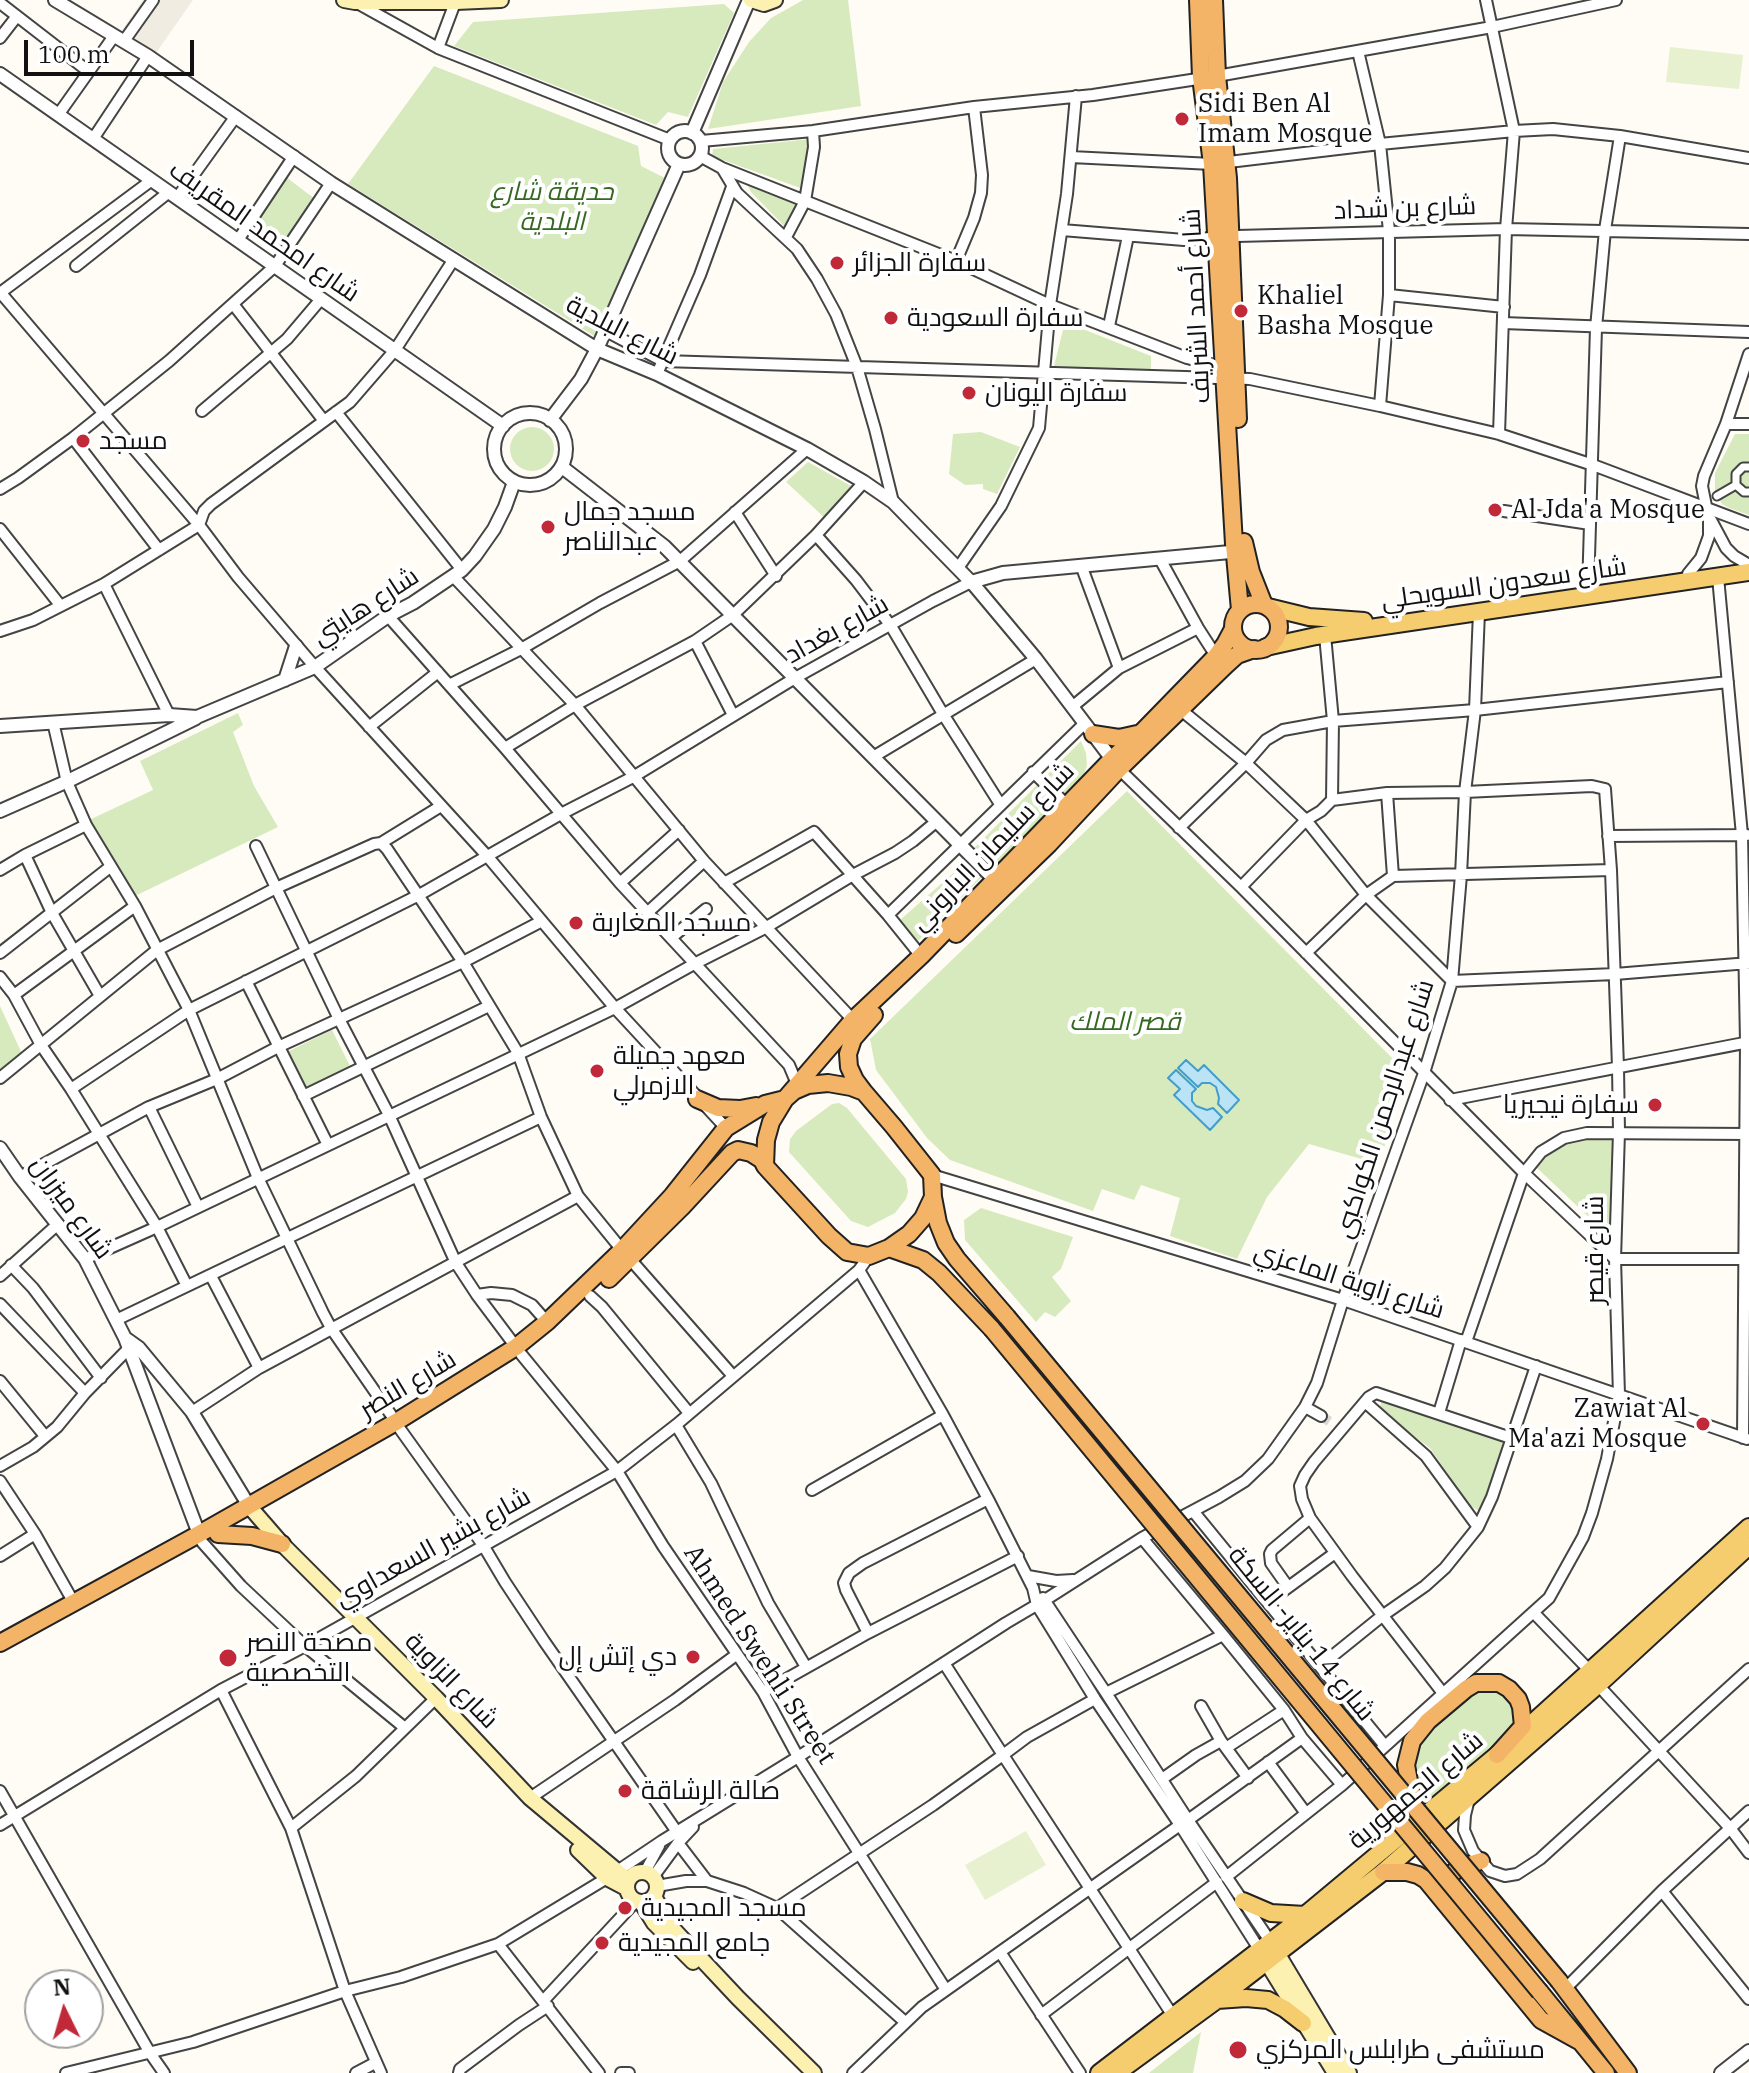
<!DOCTYPE html>
<meta charset="utf-8">
<style>
body{margin:0}
#map{position:relative;width:1749px;height:2073px;overflow:hidden;background:#fffcf5;font-family:"IBM Plex Serif",serif}
canvas{display:block}
.north{position:absolute;left:24px;top:1969px;width:80px;height:80px;box-sizing:border-box;background:#fff;border:2px solid #a0a0a0;border-radius:50%;rotate:355deg;font-size:22px;font-weight:700;line-height:32px;text-align:center;color:#111}
.north::after{content:'';display:block;margin:auto;width:28px;height:36px;background:#c12939;clip-path:polygon(50% 0,100% 100%,50% 72%,0 100%)}
.scale{position:absolute;left:24px;top:40px;width:170px;height:36px;box-sizing:border-box;border:4px solid #111;border-top:0;padding-left:10px;font-size:24px;line-height:28px;white-space:nowrap;color:#111;-webkit-text-stroke:6px #fff;paint-order:stroke}
</style>
<div id="map">
<canvas width="1749" height="2073"></canvas>
<div class="north">N</div>
<div class="scale">100 m</div>
</div>
<script>
const c = document.querySelector('canvas').getContext('2d');
c.lineJoin = 'round';
function fill(path, color) { c.fillStyle = color; c.fill(path, 'evenodd'); }
const shape = rows => new Path2D(rows.map(r => 'M' + r).join(''));
function trace(path, color, width, dash) { c.strokeStyle = color; c.lineWidth = width; c.lineCap = dash ? 'butt' : 'round'; c.setLineDash(dash || []); c.stroke(path); }
function label(font, color, halo, rows, align = 'center') {
  c.font = font + ' "IBM Plex Serif",Cairo,serif'; c.lineWidth = 8; c.setLineDash([]); c.textBaseline = 'middle'; c.strokeStyle = halo; c.fillStyle = color; for (const [text, x, y, turn = 0] of rows) {
    c.save(); c.translate(x, y); c.rotate((+turn || 0) * Math.PI / 180); c.textAlign = isNaN(turn) ? turn : align; if (halo) c.strokeText(text, 0, 0); c.fillText(text, 0, 0); c.restore();
  }
}
const green = shape([
 [803,0,848,0,861,106,708,129,723,82,749,42,771,18],
 [724,4,734,13,688,117,668,112,656,125,454,46,473,22],
 [434,66,638,146,641,166,667,179,596,337,348,184],
 [811,139,803,189,712,156,713,149],
 [286,177,315,199,277,250,247,228],
 [747,184,802,205,788,230,751,192],
 [1065,322,1151,356,1151,373,1054,366],
 '510 449a22 22 0 1 1 44 0a22 22 0 1 1-44 0Z',
 [981,432,1020,447,997,494,983,489,983,484,965,485,949,474,953,434],
 [1735,434,1749,434,1749,515,1729,508,1722,504,1715,491,1715,473],
 [808,462,851,486,825,518,786,482],
 [238,713,243,725,233,732,254,786,278,827,135,896,87,821,153,790,140,761],
 [1081,741,1086,753,1087,765,1084,774,995,869,973,849],
 [1127,791,1407,1073,1379,1164,1309,1144,1267,1197,1237,1259,1170,1236,1180,1198,1141,1185,1134,1200,1102,1189,1093,1211,950,1160,927,1138,876,1070,870,1039],
 [967,861,982,877,918,941,900,920],
 [0,1006,23,1056,0,1070],
 [332,1030,352,1070,304,1093,285,1053],
 [839,1103,847,1108,906,1179,908,1192,906,1199,895,1213,868,1227,851,1221,789,1152,790,1139,796,1131,832,1104],
 [1578,1138,1612,1138,1613,1240,1536,1167,1549,1150],
 [981,1208,1073,1237,1061,1269,1052,1277,1071,1301,1055,1317,1045,1312,1036,1322,965,1240,964,1220],
 [1382,1399,1506,1441,1481,1512,1469,1505,1430,1448,1379,1410],
 [1494,1687,1509,1698,1516,1717,1514,1729,1429,1805,1418,1793,1412,1765,1420,1740,1431,1728,1478,1690],
 [1201,2032,1193,2073,1149,2073]
]);
const pitch = shape([
 [1670,47,1743,55,1739,89,1666,82],
 [1026,1831,1046,1865,985,1900,965,1865]
]);
const plaza = shape([
 [143,0,193,0,156,53,122,30]
]);
const water = shape([
 [1186,1060,1198,1071,1204,1065,1239,1100,1227,1113,1218,1104,1219,1098,1216,1087,1210,1083,1202,1083,1198,1087,1178,1068,1186,1060],
 [1176,1070,1196,1089,1192,1093,1192,1101,1196,1106,1207,1110,1213,1108,1222,1117,1210,1130,1174,1095,1180,1089,1168,1078,1176,1070]
]);
const minorTunnel = shape([
 [1321,1416,1332,1423]
]);
const pedestrian = shape([
 [1749,467,1743,467,1736,474,1736,485,1744,492,1749,492],
 [1717,496,1736,485]
]);
const minor = shape([
 [1486,0,1514,131,1506,229,1499,434],
 [0,3,88,71],
 [357,3,438,48,670,140],
 [0,38,17,16],
 [124,41,153,0],
 [438,48,456,0],
 [1358,51,1380,144,1389,231,1389,295,1380,406],
 [58,115,114,36],
 [93,139,148,56],
 [701,141,813,131,974,107,1093,95,1217,76,1492,27,1616,0],
 [700,156,722,168,956,261,1050,305,1187,358,1226,368],
 [1071,157,1212,164,1380,144,1514,131,1553,129,1620,136,1749,158],
 [722,168,737,193,797,249,817,279,836,314,857,367,875,429,893,502],
 [177,198,236,116],
 [1062,230,1184,240,1237,236,1506,229,1749,234],
 [786,237,805,201,814,147,813,131],
 [238,240,294,156],
 [956,261,974,218,981,193,982,175,974,107],
 [76,266,169,192],
 [0,292,199,525,238,577,315,667,488,857,615,1008,726,1128],
 [0,293,152,180],
 [1389,295,1504,307],
 [233,304,324,421],
 [1503,323,1749,332],
 [1109,326,1128,236],
 [606,331,663,361,1250,379,1380,406,1499,434,1593,465,1749,524],
 [657,374,700,275,732,187],
 [202,411,287,339,321,299],
 [336,412,462,570],
 [1726,424,1749,424],
 [73,438,159,550],
 [0,489,18,478,73,438,169,361,275,266,331,183],
 [1504,511,1590,524],
 [735,512,776,576],
 [1711,520,1726,548,1734,556,1749,565],
 [0,529,60,605],
 [816,535,856,580,891,626,943,714,1000,804],
 [1160,559,1198,628,1216,656],
 [1081,565,1119,668],
 [958,568,1001,506,1039,428,1050,305,1067,194,1076,96],
 [1688,574,1701,558,1709,536,1709,521,1702,486,1704,476,1726,424,1749,354],
 [453,576,575,705,704,861,853,1020],
 [1718,577,1742,835,1746,1042,1743,1438],
 [104,584,169,715],
 [1588,590,1596,328,1605,230,1620,136],
 [388,616,505,748,620,883,789,1065,797,1084],
 [0,631,33,620,104,584,199,525,204,511,211,504,350,402,395,350,454,259],
 [1325,635,1333,721,1332,800],
 [695,641,733,715],
 [449,685,521,649,600,603,680,561,807,449],
 [1072,707,1119,668,1198,628],
 [1181,710,1246,763,1306,820,1366,895,1452,981,1615,974,1749,963],
 [53,722,67,782,86,825,135,906,189,1010,258,1178,323,1313,331,1328,396,1422],
 [369,727,438,672],
 [505,748,575,705,695,641,733,615,816,535,864,482],
 [873,757,1036,659],
 [1119,769,1241,887,1524,1173,1615,1259,1749,1259],
 [1033,772,1067,805],
 [1387,793,1393,876],
 [1179,828,1246,763,1266,740,1283,730,1333,721,1475,710,1728,682],
 [1608,836,1747,835],
 [381,843,387,849,463,962,518,1053,541,1117,578,1196,622,1250],
 [256,846,339,1019,389,1115,456,1263,477,1295,516,1347],
 [25,855,52,913,100,996],
 [0,870,25,855,86,825],
 [620,883,679,830],
 [724,883,814,832,888,915,921,956],
 [647,913,704,861],
 [888,915,1085,723],
 [671,938,706,909],
 [0,953,110,867],
 [1306,953,1366,895,1393,876,1611,870],
 [0,977,14,995,41,1045,71,1089,157,1227,187,1286],
 [246,981,328,1145],
 [14,995,135,906],
 [0,1078,157,950,276,888,374,844,381,843,441,806],
 [71,1089,189,1010,419,895,561,814,633,777,795,678,933,601,971,582],
 [303,1096,489,1006],
 [1450,1100,1749,1042],
 [149,1107,198,1207],
 [932,1175,1343,1300,1747,1439],
 [20,1177,149,1107,217,1079,278,1047,463,962,542,921],
 [85,1259,157,1227,615,1008,696,963,765,928,853,875,895,853,913,841,937,821],
 [630,1259,733,1376],
 [11,1265,33,1288,101,1378],
 [859,1270,943,1415,988,1499,1033,1588,1037,1605,1095,1699,1180,1825,1259,1949],
 [0,1276,58,1224],
 [211,1276,259,1368],
 [477,1295,491,1293,512,1295,532,1305,547,1322],
 [590,1296,602,1307,689,1413],
 [0,1304,85,1393],
 [116,1320,541,1117],
 [1466,1342,1524,1173,1541,1152,1564,1138,1587,1133,1749,1134],
 [521,1354,617,1471,663,1546,763,1692,798,1757,946,1990],
 [0,1381,45,1436],
 [1365,1402,1426,1456,1478,1527],
 [1305,1407,1321,1416],
 [192,1412,259,1368,578,1196],
 [1439,1413,1461,1340],
 [676,1425,711,1483,768,1603,806,1667],
 [400,1429,483,1545,505,1582,544,1641,677,1832],
 [0,1466,33,1447,57,1427,85,1393,133,1344],
 [0,1481,35,1534,74,1603],
 [812,1490,943,1415],
 [1193,1511,1385,1746],
 [1142,1538,1223,1635,1284,1710,1302,1738,1342,1785],
 [202,1542,241,1586,305,1646,405,1728],
 [0,1556,35,1534],
 [1028,1576,1056,1581,1073,1580],
 [1288,1587,1271,1563,1270,1554,1272,1550,1310,1518],
 [1043,1598,1106,1693,1188,1820,1270,1941],
 [1268,1602,1335,1553],
 [1534,1613,1590,1671],
 [868,1633,846,1590,844,1583,849,1573,863,1563,988,1499],
 [944,1663,1003,1755,1027,1737,1095,1699],
 [1320,1666,1382,1616,1425,1586,1445,1568,1478,1527,1492,1497,1536,1366],
 [1598,1685,1730,1828,1749,1853],
 [221,1690,291,1828,345,1991,381,2073],
 [763,1692,868,1633,1018,1556],
 [1442,1692,1352,1576,1310,1518,1302,1499,1300,1486,1305,1475,1314,1462,1369,1397,1376,1393,1511,1438],
 [1106,1693,1223,1635],
 [1201,1706,1221,1741,1248,1778],
 [1226,1748,1284,1710],
 [1268,1762,1305,1812],
 [1162,1779,1196,1755,1221,1741],
 [0,1791,150,2053,164,2073],
 [530,1798,675,1700,736,1655],
 [1469,1799,1465,1815,1464,1830,1473,1851,1490,1871,1505,1876,1517,1874,1540,1859,1749,1669],
 [1188,1820,1302,1738],
 [0,1825,221,1690,305,1646,617,1471,676,1425,859,1270,869,1256],
 [291,1828,356,1776,436,1698],
 [678,1843,707,1881],
 [645,1872,659,1846],
 [653,1877,678,1843,693,1827],
 [1226,1877,1342,1785,1549,1598,1583,1537,1592,1513,1607,1459,1619,1395,1615,1259,1619,1132,1618,1067,1611,870,1605,789,1592,786,1465,792,1387,793,1332,800,1321,811,1306,820,1241,887],
 [657,1886,686,1881,707,1881,744,1893,777,1908,905,2022],
 [1662,1891,1749,1999],
 [777,1908,933,1805,1003,1755,1173,2016],
 [498,1944,599,2073],
 [1000,1952,1080,2073],
 [1565,1989,1662,1891,1749,1811],
 [544,2000,636,1901],
 [1041,2015,1217,1882],
 [66,2073,193,2042,345,1991,401,1977,498,1944,607,1878,662,1841,798,1757,1006,1623,1045,1600,1142,1538,1219,1497,1245,1481,1268,1459,1305,1407,1317,1383,1343,1300,1424,1073,1452,981,1461,875,1465,792,1475,710,1479,612],
 [356,2073,375,2063],
 [459,2073,460,2069,519,2025,548,2006],
 [621,2073,629,2073],
 [853,2073,922,2007,1180,1825]
]);
const tertiary = shape([
 [55,0,148,56,331,183,597,349,657,374,807,449,864,482,893,502,974,585,1036,659,1117,766],
 [0,74,503,426],
 '668 148a17 17 0 1 1 34 0a17 17 0 1 1-34 0Z',
 [692,133,749,0],
 '494 449a36 36 0 1 1 72 0a36 36 0 1 1-72 0Z',
 [550,420,581,379,597,349,679,164],
 [562,467,664,546,995,880],
 [971,582,1003,573,1241,551],
 [285,680,296,646],
 [0,726,169,715,197,717,315,667,388,616,413,603,462,570,475,556,494,529,505,507,514,482],
 [0,811,70,780,196,718],
 [0,1148,20,1177,85,1259,125,1338,199,1534],
 [125,1338,139,1348,192,1412,249,1506],
 [1721,2073,1749,2051]
]);
const secondary = shape([
 [344,0,355,2,456,2,501,0],
 [751,0,764,4,775,0],
 [249,1506,282,1544,436,1698,530,1798,628,1880],
 [578,1850,607,1878,626,1888],
 '627 1887a15 15 0 1 1 30 0a15 15 0 1 1-30 0Z',
 [654,1896,668,1923,677,1933,738,1998,814,2073],
 [641,1902,654,1923,693,1962],
 [1273,1946,1349,2073],
 [1261,1953,1335,2073]
]);
const primary = shape([
 [1268,607,1309,617,1364,621],
 [1266,647,1316,636,1749,572],
 [1243,1901,1271,1913,1305,1915],
 [1217,2000,1246,1998,1268,2000,1285,2009,1303,2023],
 [1099,2073,1305,1915,1497,1755,1749,1527],
 [1117,2073,1217,2000,1383,1872,1598,1685,1749,1546]
]);
const trunk = shape([
 [1198,0,1201,77,1212,164,1234,544,1240,610],
 [1214,0,1217,76,1228,178,1238,419],
 [1244,542,1251,572,1264,605],
 '1233 627a23 23 0 1 1 46 0a23 23 0 1 1-46 0Z',
 [1093,734,1119,738,1137,734],
 [956,934,1049,844,1119,769,1226,665,1237,655,1254,649],
 [828,1083,851,1087,864,1092,894,1127,932,1175,933,1197,923,1218,909,1234,889,1248,869,1256,847,1252,829,1236,765,1166,766,1140,771,1122,785,1099,794,1091,808,1085,828,1083],
 [864,1092,855,1080,849,1067,848,1054,853,1039,874,1015],
 [697,1099,718,1108,740,1109,756,1106],
 [785,1099,853,1020,921,956,1111,760,1143,731,1216,656,1225,644,1233,629],
 [933,1197,938,1223,946,1243,957,1259,1007,1317],
 [889,1248,923,1260,939,1273,992,1329],
 [609,1279,682,1207,732,1153,738,1150,751,1153,762,1160,765,1166],
 [218,1534,252,1536,282,1544],
 [0,1643,199,1534,396,1422,516,1347,547,1322,622,1250,672,1196,726,1128,765,1104,785,1099],
 [1418,1811,1411,1792,1406,1765,1412,1741,1428,1721,1466,1689,1476,1683,1499,1683,1509,1689,1518,1699,1521,1707,1523,1726,1497,1755],
 [1383,1872,1407,1872,1418,1875,1426,1880,1541,2020,1579,2041],
 [1440,1892,1450,1875,1459,1868,1481,1861],
 [1559,1981,1628,2073],
 [1540,1992,1606,2073]
]);
const trunkBridge = shape([
 [1007,1317,1559,1981],
 [992,1329,1540,1992]
]);
const markers = [
 [1182,119,8,"#c12939"],
 [837,263,8,"#c12939"],
 [1241,311,8,"#c12939"],
 [891,318,8,"#c12939"],
 [969,393,8,"#c12939"],
 [83,441,8,"#c12939"],
 [1495,510,8,"#c12939"],
 [548,527,8,"#c12939"],
 [576,923,8,"#c12939"],
 [597,1071,8,"#c12939"],
 [1655,1105,8,"#c12939"],
 [1703,1424,8,"#c12939"],
 [693,1657,8,"#c12939"],
 [228,1658,10,"#c12939"],
 [625,1791,8,"#c12939"],
 [625,1908,8,"#c12939"],
 [602,1943,8,"#c12939"],
 [1238,2050,10,"#c12939"]
];
const poiNames = [
 ["Sidi Ben Al",1198,104],
 ["Imam Mosque",1198,134],
 ["سفارة الجزائر",853,263],
 ["Khaliel",1257,296],
 ["Basha Mosque",1257,326],
 ["سفارة السعودية",907,318],
 ["سفارة اليونان",985,393],
 ["مسجد",99,441],
 ["Al Jda'a Mosque",1511,510],
 ["مسجد جمال",564,512],
 ["عبدالناصر",564,542],
 ["مسجد المغاربة",592,923],
 ["معهد جميلة",613,1056],
 ["الازمرلي",613,1086],
 ["سفارة نيجيريا",1639,1105,"right"],
 ["Zawiat Al",1687,1409,"right"],
 ["Ma'azi Mosque",1687,1439,"right"],
 ["مصحة النصر",246,1643],
 ["التخصصية",246,1673],
 ["دي إتش إل",677,1657,"right"],
 ["صالة الرشاقة",641,1791],
 ["مسجد المجيدية",641,1908],
 ["جامع المجيدية",618,1943],
 ["مستشفى طرابلس المركزي",1256,2050]
];
const parkNames = [
 ["حديقة شارع",552,192],
 ["البلدية",552,222],
 ["قصر الملك",1125,1022]
];
const streetNames = [
 ["شارع بن شداد",1405,209,-2],
 ["شارع امحمد المقريف",264,232,35],
 ["شارع أحمد الشريف",1197,306,-93],
 ["شارع البلدية",622,331,27],
 ["شارع سعدون السويحلي",1504,584,-8],
 ["شارع هايتي",366,607,-33],
 ["شارع بغداد",837,630,-29],
 ["شارع سليمان الباروني",993,847,-46],
 ["شارع عبدالرحمن الكواكبي",1385,1109,-72],
 ["شارع ميزران",71,1208,54],
 ["شارع قيصر",1595,1250,-90],
 ["شارع زاوية الماعزي",1349,1281,18],
 ["شارع النصر",408,1385,-31],
 ["شارع بشير السعداوي",433,1548,-29],
 ["شارع 14 يناير- السكة",1301,1634,51],
 ["Ahmed Swehli Street",759,1655,57],
 ["شارع الزاوية",451,1681,46],
 ["شارع الجمهورية",1416,1791,-40]
];
fill(green, '#d7eabe');
fill(pitch, '#e7f1cf');
fill(plaza, '#f1ece2');
fill(water, '#bae3f6');
trace(water, '#429dcc', 2);
trace(minorTunnel, '#dbd9d3', 10, [10, 5]);
trace(pedestrian, '#444', 11);
trace(minor, '#444', 14);
trace(tertiary, '#444', 16);
trace(secondary, '#333', 18);
trace(primary, '#222', 20);
trace(trunk, '#222', 20);
trace(pedestrian, '#fff', 7);
trace(minor, '#fff', 10);
trace(tertiary, '#fff', 12);
trace(secondary, '#fdf1b1', 14);
trace(primary, '#f6cd6e', 16);
trace(trunk, '#f4b467', 16);
trace(trunkBridge, '#222', 20, []);
trace(trunkBridge, '#f4b467', 16);
for (const [x, y, r, color] of markers) { const dot = new Path2D(); dot.arc(x, y, r, 0, 2 * Math.PI); c.fillStyle = color; c.fill(dot); trace(dot, '#fff', 3); }
label('26px', '#111', '#fff', poiNames, 'left');
label('italic 26px', '#346920', '#fff', parkNames);
label('26px', '#111', '#fff', streetNames);
</script>
